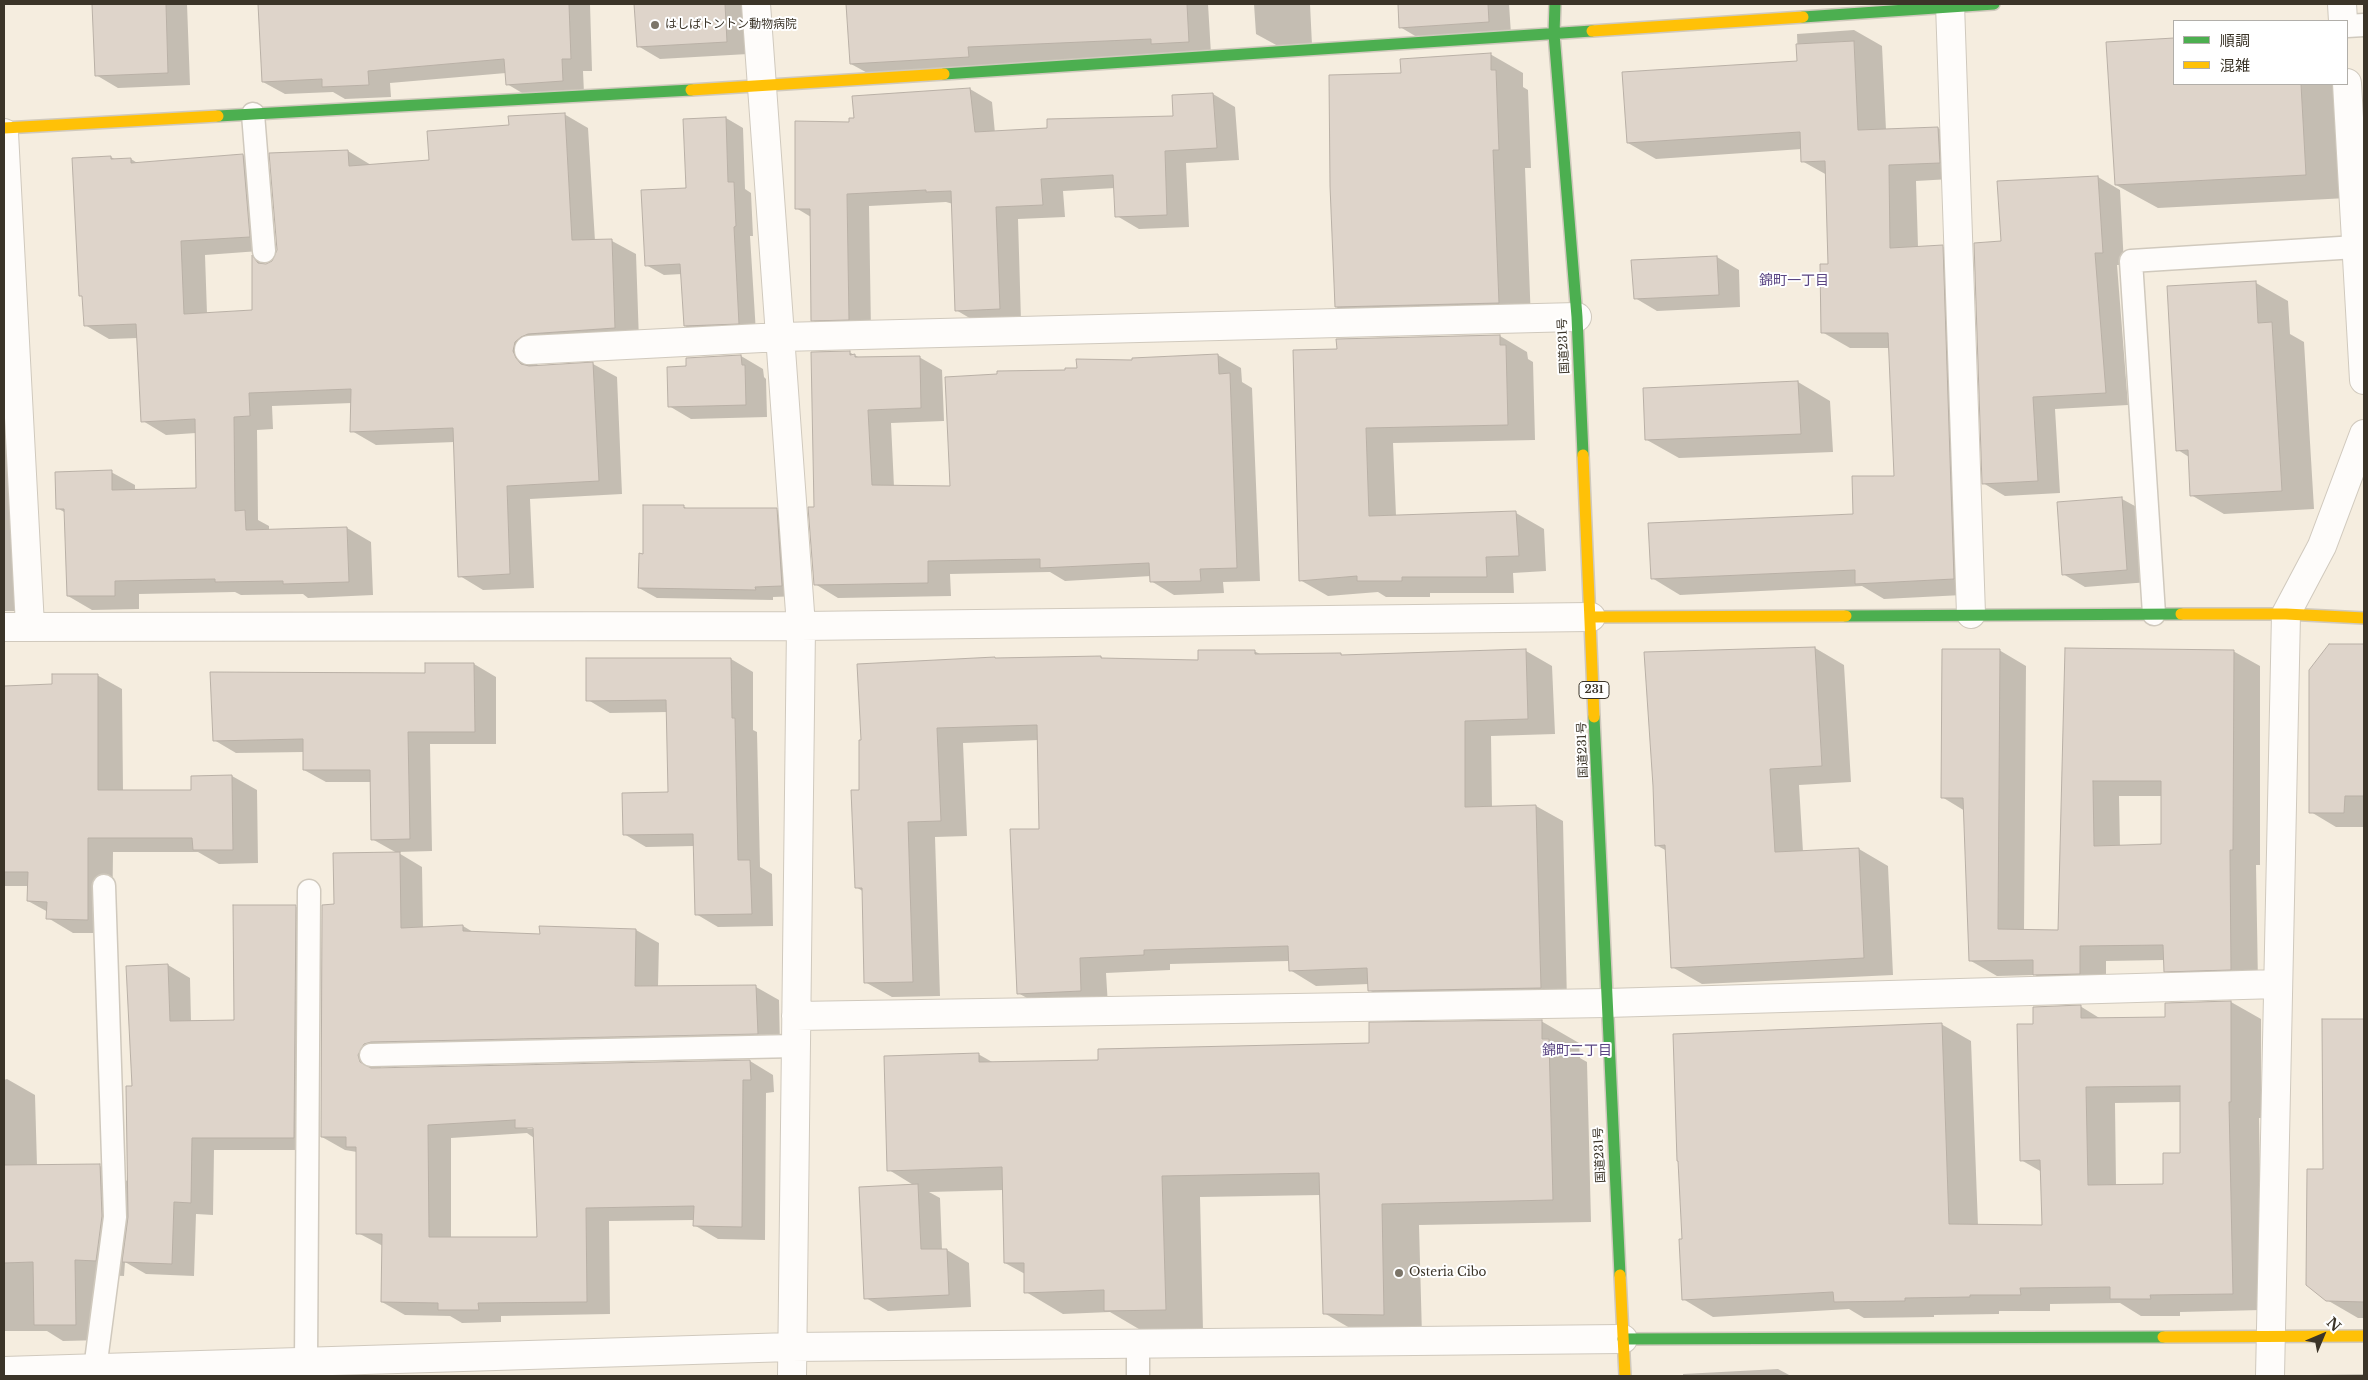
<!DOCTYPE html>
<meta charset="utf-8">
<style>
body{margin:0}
#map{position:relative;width:2368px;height:1380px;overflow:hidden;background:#f5eddf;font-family:"Libre Baskerville","Noto Sans JP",serif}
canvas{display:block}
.frame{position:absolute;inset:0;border:5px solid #3b3428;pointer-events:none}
.legend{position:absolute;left:2173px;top:20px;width:175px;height:65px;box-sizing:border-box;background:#fff;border:1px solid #b1aea9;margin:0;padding:6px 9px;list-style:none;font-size:15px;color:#3b3428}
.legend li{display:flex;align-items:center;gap:10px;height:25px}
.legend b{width:25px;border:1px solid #b1aea9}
.north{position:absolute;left:2298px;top:1310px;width:50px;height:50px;-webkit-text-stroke:4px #fff;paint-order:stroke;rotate:45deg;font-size:14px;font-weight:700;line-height:20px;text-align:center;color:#3b3428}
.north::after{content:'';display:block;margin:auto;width:18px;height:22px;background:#3b3428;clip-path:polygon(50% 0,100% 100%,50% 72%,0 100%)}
</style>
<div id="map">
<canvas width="2368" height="1380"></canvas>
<div class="frame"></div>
<ul class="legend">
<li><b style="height:6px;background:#4caf50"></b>順調</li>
<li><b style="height:6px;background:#ffc107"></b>混雑</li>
</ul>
<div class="north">N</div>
</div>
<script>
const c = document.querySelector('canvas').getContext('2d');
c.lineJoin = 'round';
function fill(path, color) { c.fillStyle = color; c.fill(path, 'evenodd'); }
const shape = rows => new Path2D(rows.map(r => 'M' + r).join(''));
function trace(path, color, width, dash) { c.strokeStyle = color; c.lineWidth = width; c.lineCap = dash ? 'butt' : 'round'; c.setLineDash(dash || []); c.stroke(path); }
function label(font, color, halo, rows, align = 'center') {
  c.font = font + ' "Libre Baskerville","Noto Sans JP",serif'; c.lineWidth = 4; c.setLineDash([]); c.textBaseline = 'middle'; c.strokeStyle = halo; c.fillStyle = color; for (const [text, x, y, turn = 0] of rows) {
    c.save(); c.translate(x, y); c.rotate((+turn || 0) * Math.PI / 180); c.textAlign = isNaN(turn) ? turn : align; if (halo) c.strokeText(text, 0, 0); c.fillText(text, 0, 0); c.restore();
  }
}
const shadow = shape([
 [93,4,187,4,190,85,118,88,96,75],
 [259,4,590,4,592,71,583,71,584,93,529,97,507,84,506,73,390,83,391,97,345,99,333,92,285,94,263,82],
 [636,4,745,4,748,54,660,59,638,46],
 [847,4,1208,4,1211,54,873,76,851,64],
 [1254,4,1310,4,1312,45,1278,46,1256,34],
 [1399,4,1509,4,1511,34,1422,40,1400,27],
 [1854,30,1882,46,1886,130,1938,128,1966,144,1968,178,1916,181,1918,247,1942,246,1970,262,1982,594,1884,599,1862,586,1680,595,1652,578,1855,516,1895,477,1890,348,1850,348,1822,332,1829,265,1827,175,1802,161,1802,149,1656,159,1628,143,1798,62,1797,34],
 [2174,39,2174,84,2340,84,2347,198,2158,208,2116,185,2108,43],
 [1490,54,1523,73,1523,87,1528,90,1531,168,1525,168,1531,321,1369,325,1336,307,1402,74],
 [970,89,992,102,995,133,1048,130,1174,117,1213,94,1235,107,1239,160,1186,163,1189,227,1139,229,1117,216,1115,188,1063,191,1065,217,1018,219,1021,321,978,323,956,310,953,204,946,202,869,206,871,332,834,333,812,320,811,217,796,208,850,123],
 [564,114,588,128,595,241,612,241,636,254,639,341,539,356,537,366,593,364,617,377,622,494,530,499,534,588,483,590,460,576,455,442,376,445,352,431,352,403,272,406,273,429,257,430,258,520,269,526,269,530,347,528,371,542,373,595,308,598,303,594,241,595,235,592,139,594,139,609,92,610,68,596,66,513,57,508,111,472,135,485,135,491,197,489,196,433,166,435,143,421,138,338,109,339,85,325,73,159,111,157,116,160,131,159,139,164,243,155,267,169,273,250,205,255,207,314,253,311,253,257,267,265,273,262,348,151,371,165,430,161,510,127],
 [726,118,743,128,745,189,751,193,753,236,750,236,756,333,702,336,685,326,682,274,664,275,646,265],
 [2098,177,2120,190,2124,265,2117,265,2128,405,2055,409,2060,493,2005,496,1983,483,2002,242],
 [1717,257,1739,270,1740,307,1657,311,1635,298],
 [4,270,16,611,4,611],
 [2256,283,2288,301,2290,334,2304,342,2314,509,2224,514,2191,495,2189,457,2178,450],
 [1500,336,1527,352,1528,359,1533,362,1535,440,1393,443,1396,516,1516,513,1544,529,1546,571,1513,573,1514,593,1430,593,1430,597,1386,597,1378,592,1328,596,1300,580,1338,350],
 [849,352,860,358,919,357,942,370,944,421,891,423,894,487,951,487,1066,371,1133,361,1218,355,1241,368,1242,382,1252,388,1260,581,1223,582,1224,593,1174,595,1151,581,1151,576,1065,581,1050,572,950,574,951,596,838,598,815,584,816,509],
 [741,356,763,369,764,377,766,379,767,417,691,419,669,406,687,367],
 [1798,382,1830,401,1833,452,1679,458,1647,440],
 [2122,499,2144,511,2149,582,2085,587,2063,574,2058,503],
 [684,507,689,509,776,509,795,520,800,596,773,597,773,600,657,598,639,588,644,555],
 [2330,645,2364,645,2364,827,2336,827,2311,812],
 [1815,648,1844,665,1851,782,1799,785,1803,852,1859,849,1888,866,1893,975,1702,984,1672,967,1667,851,1656,845],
 [2066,649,2233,651,2260,666,2260,865,2256,865,2258,984,2192,986,2165,971,2165,960,2106,961,2106,989,2061,990,2035,975,1997,976,1971,961,1965,811,1942,797,1999,650,2026,666,2024,931,2059,931],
 [2119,796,2162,796,2162,846,2120,847],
 [1254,651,1262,655,1340,654,1344,656,1526,651,1552,666,1555,734,1491,736,1492,807,1536,806,1563,821,1567,1003,1396,1006,1369,990,1369,984,1316,986,1290,970,1289,961,1170,964,1170,970,1106,973,1108,1006,1045,1008,1018,993,1041,830,1039,740,963,743,967,836,935,837,940,996,892,997,865,982,864,892,856,887,861,791,995,658,998,660,1101,657,1105,660,1200,661],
 [731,659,753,672,753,730,757,732,760,867,772,874,773,926,718,927,696,914,695,846,646,847,624,834,669,793,668,712,610,713,588,700,587,660],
 [474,664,496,677,496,744,430,744,432,851,397,852,422,867,423,929,463,926,473,932,541,935,636,930,659,943,658,987,756,987,779,1000,780,1046,382,1062,381,1069,750,1061,773,1075,774,1092,766,1093,765,1240,718,1239,694,1225,695,1220,609,1221,610,1314,501,1316,501,1322,462,1323,450,1316,405,1315,382,1302,383,1246,358,1233,357,1152,345,1150,322,1137,335,906,397,853,372,839,371,782,326,782,304,770,304,752,236,753,214,740,427,674],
 [525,1126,539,1129,528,1129],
 [527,1133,534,1138,539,1238,451,1238,451,1138],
 [97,675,122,689,123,791,192,791,232,776,257,790,258,863,219,864,198,852,113,852,112,933,73,933,48,918,48,912,28,901,29,886,4,886,4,688,53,685],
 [295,906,317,919,316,1150,214,1150,213,1215,196,1214,194,1276,146,1274,125,1262,124,1276,102,1275,103,1340,63,1341,47,1331,4,1331,4,1080,7,1079,35,1095,37,1166,100,1166,129,1182,133,1087,168,965,190,978,191,1022,235,1021],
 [2231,1002,2261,1019,2261,1118,2259,1118,2262,1310,2180,1312,2180,1316,2141,1316,2120,1303,2050,1304,2050,1311,1999,1311,1999,1314,1934,1315,1934,1317,1864,1318,1849,1309,1713,1317,1683,1299,1684,1240,1941,1024,1971,1041,1978,1226,2043,1227,2042,1172,2021,1160,2035,1025,2080,1006,2101,1019,2167,1018],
 [2181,1102,2181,1154,2164,1185,2116,1186,2115,1103],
 [2323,1020,2364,1020,2364,1318,2358,1318,2327,1300],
 [1541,1021,1579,1043,1580,1058,1587,1062,1591,1222,1419,1225,1422,1336,1362,1335,1324,1313,1321,1195,1200,1197,1203,1331,1144,1332,1110,1312,1063,1314,1026,1292,1025,1274,1005,1263,1004,1190,929,1192,940,1198,942,1250,947,1250,969,1263,971,1307,888,1311,866,1298,915,1186,889,1170,978,1054,994,1063,1100,1061,1370,1044],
 [1778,1369,1791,1376,1683,1376,1683,1374],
 [2364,1374,2364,1376,2310,1376,2310,1375]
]);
const building = shape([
 [92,4,166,4,168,73,95,76,92,4],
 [258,4,569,4,571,59,562,59,563,81,506,85,504,59,368,71,369,85,322,87,322,79,262,82,258,4],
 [634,4,725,4,727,42,637,47,634,4],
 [846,4,1187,4,1189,42,1151,44,1151,39,968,47,969,57,850,64,846,4],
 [1398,4,1488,4,1489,22,1399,28,1398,4],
 [2174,38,2174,84,2301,84,2306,175,2115,185,2106,42,2174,38],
 [1854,41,1858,130,1938,127,1940,163,1889,165,1890,248,1943,245,1954,579,1855,584,1855,570,1651,579,1648,523,1853,514,1852,476,1894,476,1888,333,1821,333,1820,264,1828,264,1825,161,1801,162,1800,132,1627,143,1622,72,1797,61,1796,44,1854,41],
 [1491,53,1491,70,1496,70,1499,150,1493,150,1499,303,1335,307,1330,186,1329,75,1401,73,1400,59,1491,53],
 [970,88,975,132,1047,128,1047,119,1173,116,1172,95,1213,93,1217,148,1165,151,1167,215,1115,217,1113,175,1041,179,1043,205,996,207,1000,309,955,311,951,191,926,192,926,190,847,194,849,320,811,321,810,209,795,209,795,121,849,122,849,118,854,118,852,96,970,88],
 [565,113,572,240,612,239,615,328,528,334,521,337,515,342,513,351,516,358,521,364,529,366,593,362,599,481,507,486,510,574,458,577,453,428,350,432,351,389,249,393,250,416,234,417,235,511,245,510,246,530,347,527,349,582,283,584,283,581,215,582,215,579,115,581,115,596,67,596,64,509,56,509,55,472,112,470,112,490,196,488,195,419,141,422,136,324,84,326,82,296,79,296,72,158,111,156,111,159,131,158,131,163,243,154,250,237,181,241,184,314,252,310,252,255,258,263,266,264,272,261,277,250,269,153,348,150,349,166,429,160,427,131,509,125,508,116,565,113],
 [726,117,728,182,734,182,736,226,734,227,739,324,684,326,680,264,645,266,641,190,686,188,683,119,726,117],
 [2098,176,2103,253,2095,253,2106,393,2033,397,2038,481,1982,484,1974,243,2001,241,1997,181,2098,176],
 [1717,256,1719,295,1634,299,1631,260,1717,256],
 [2256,281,2258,323,2272,322,2282,491,2190,496,2188,450,2176,451,2167,286,2256,281],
 [1500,335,1500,345,1506,345,1508,425,1366,428,1369,516,1516,511,1519,556,1486,557,1487,577,1402,577,1402,581,1357,581,1357,576,1299,581,1293,350,1337,349,1336,339,1500,335],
 [850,351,850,355,855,354,855,357,920,356,921,408,868,410,872,485,950,486,945,377,997,374,997,371,1065,370,1065,368,1077,368,1076,359,1132,360,1132,358,1218,354,1219,374,1230,373,1237,568,1200,569,1201,581,1150,582,1149,563,1040,568,1040,559,928,561,928,583,814,585,808,507,814,507,811,352,850,351],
 [741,355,742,365,745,365,746,405,668,407,667,367,686,366,686,358,741,355],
 [1798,381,1801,434,1645,440,1643,388,1798,381],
 [2122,497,2127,570,2062,575,2057,502,2122,497],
 [643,505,684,505,684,508,777,508,782,586,755,587,756,590,638,588,639,553,643,554,643,505],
 [2329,644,2364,644,2364,796,2345,796,2344,813,2309,813,2309,670,2329,644],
 [1815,647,1822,766,1770,769,1775,852,1859,848,1864,958,1671,968,1665,845,1655,846,1653,786,1644,652,1815,647],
 [2065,648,2234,650,2233,850,2230,850,2231,970,2164,972,2163,945,2080,946,2080,974,2033,975,2033,960,1969,961,1963,798,1941,798,1942,649,2000,649,1998,929,2058,930,2065,648],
 [2093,781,2161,781,2161,844,2094,846,2093,781],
 [1526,649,1528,719,1465,721,1465,807,1536,805,1541,988,1368,991,1367,968,1289,971,1288,946,1144,950,1144,955,1080,958,1081,991,1017,994,1010,829,1039,829,1037,725,937,728,941,821,908,822,913,982,864,983,862,888,855,888,851,790,859,790,859,740,861,740,857,664,995,657,995,658,1101,656,1101,658,1198,660,1198,650,1255,650,1255,654,1341,653,1341,655,1526,649],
 [586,658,731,658,732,718,735,718,738,860,750,860,752,914,695,915,693,834,623,835,622,793,668,792,666,700,586,701,586,658],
 [425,663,474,663,475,732,408,732,410,839,371,840,370,770,303,770,303,739,213,741,210,672,425,673,425,663],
 [52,674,98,674,98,790,191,790,191,776,232,775,233,850,193,850,192,838,88,838,88,920,46,919,47,902,27,901,28,872,4,872,4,686,52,684,52,674],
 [400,852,401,928,463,925,463,931,540,934,539,926,636,929,635,986,756,985,758,1034,371,1042,364,1044,358,1055,360,1062,371,1068,750,1060,751,1080,743,1080,742,1227,693,1226,694,1206,586,1208,587,1302,478,1303,479,1310,438,1310,438,1303,381,1302,382,1234,356,1234,356,1147,346,1147,346,1137,321,1137,322,905,334,904,333,853,400,852],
 [515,1120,515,1128,533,1128,537,1237,429,1237,428,1125,515,1120],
 [233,905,296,905,294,1138,192,1138,191,1203,174,1202,172,1264,122,1262,128,1217,126,1086,132,1086,126,966,168,964,170,1021,234,1020,233,905],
 [2231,1001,2231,1102,2229,1102,2233,1294,2150,1295,2151,1299,2110,1299,2110,1287,2020,1288,2021,1295,1970,1295,1970,1297,1905,1298,1905,1301,1834,1302,1833,1292,1682,1300,1679,1239,1682,1239,1678,1161,1677,1161,1673,1034,1942,1023,1949,1224,2042,1225,2040,1160,2020,1161,2017,1024,2033,1024,2033,1007,2081,1005,2081,1018,2165,1017,2165,1003,2231,1001],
 [2180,1086,2180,1153,2163,1153,2163,1184,2088,1185,2086,1087,2180,1086],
 [2322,1019,2364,1019,2364,1302,2326,1301,2306,1285,2307,1169,2323,1169,2322,1019],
 [1542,1020,1542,1039,1549,1039,1553,1200,1382,1204,1384,1315,1323,1314,1319,1173,1162,1176,1166,1310,1104,1311,1104,1290,1024,1293,1024,1263,1004,1263,1002,1167,887,1171,884,1056,979,1053,979,1062,1098,1060,1098,1049,1369,1043,1369,1022,1542,1020],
 [100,1164,102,1216,96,1261,75,1260,76,1325,34,1325,33,1262,4,1263,4,1165,100,1164],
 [918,1184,921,1249,947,1249,949,1295,864,1299,859,1187,918,1184]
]);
const lane = shape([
 [2347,26,2364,25],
 [253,114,264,251],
 [2154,614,2131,261,2356,247],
 [371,1055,796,1046],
 [306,1362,309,891],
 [95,1369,115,1217,104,886],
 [1138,1376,1138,1343]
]);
const street = shape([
 [756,4,801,626,792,1376],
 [1950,4,1971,614],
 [2342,4,2343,21],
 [2347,83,2364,380],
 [4,133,30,626],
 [529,350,781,337,1577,317],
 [4,627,801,626,1591,617],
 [796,1016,1606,1003,2278,984],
 [4,1371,791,1347,1623,1339],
 [2270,1376,2286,614,2322,546,2364,434]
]);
const fast = shape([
 [1555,4,1554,34,1577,317,1583,455],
 [1803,17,1994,4],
 [944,74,1592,31],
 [218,116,691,90],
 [1846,616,2181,614],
 [1594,717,1620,1275],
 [1623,1339,2163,1337]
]);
const slow = shape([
 [1592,31,1803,17],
 [691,90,944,74],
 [4,128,218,116],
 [1583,455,1594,717],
 [2181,614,2286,614,2364,618],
 [1591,617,1846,616],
 [1620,1275,1625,1376],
 [2163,1337,2364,1336]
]);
const markers = [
 [655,25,5,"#7c7568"],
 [1399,1273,5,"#7c7568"]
];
const shields = [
 [1594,690,30]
];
const shieldNames = [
 ["231",1594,690]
];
const poiNames = [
 ["はしばトントン動物病院",665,25],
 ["Osteria Cibo",1409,1273]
];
const streetNames = [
 ["国道231号",1564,346,-93],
 ["国道231号",1583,750,-92],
 ["国道231号",1600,1155,-93]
];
const neighbourhoodNames = [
 ["錦町一丁目",1794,281],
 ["錦町二丁目",1577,1051]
];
fill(shadow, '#0003');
fill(building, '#ded4ca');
trace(building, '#b9b0a6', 1);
trace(lane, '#d0c9bd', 25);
trace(street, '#d0c9bd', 30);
trace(fast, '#d0c9bd', 14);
trace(slow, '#d0c9bd', 14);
trace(lane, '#fefcfa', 22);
trace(street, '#fefcfa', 28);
trace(fast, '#4caf50', 11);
trace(slow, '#ffc107', 11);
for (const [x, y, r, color] of markers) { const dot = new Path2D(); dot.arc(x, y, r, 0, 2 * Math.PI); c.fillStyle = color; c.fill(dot); trace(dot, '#fff', 2); }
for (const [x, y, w] of shields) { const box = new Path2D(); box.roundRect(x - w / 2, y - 8.5, w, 17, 4); c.fillStyle = '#fff'; c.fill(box); trace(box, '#3b3428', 1); }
label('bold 11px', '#3b3428', null, shieldNames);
label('12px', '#3b3428', '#fff', poiNames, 'left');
label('12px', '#3b3428', '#fff', streetNames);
label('14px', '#5a4583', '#fff', neighbourhoodNames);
</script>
